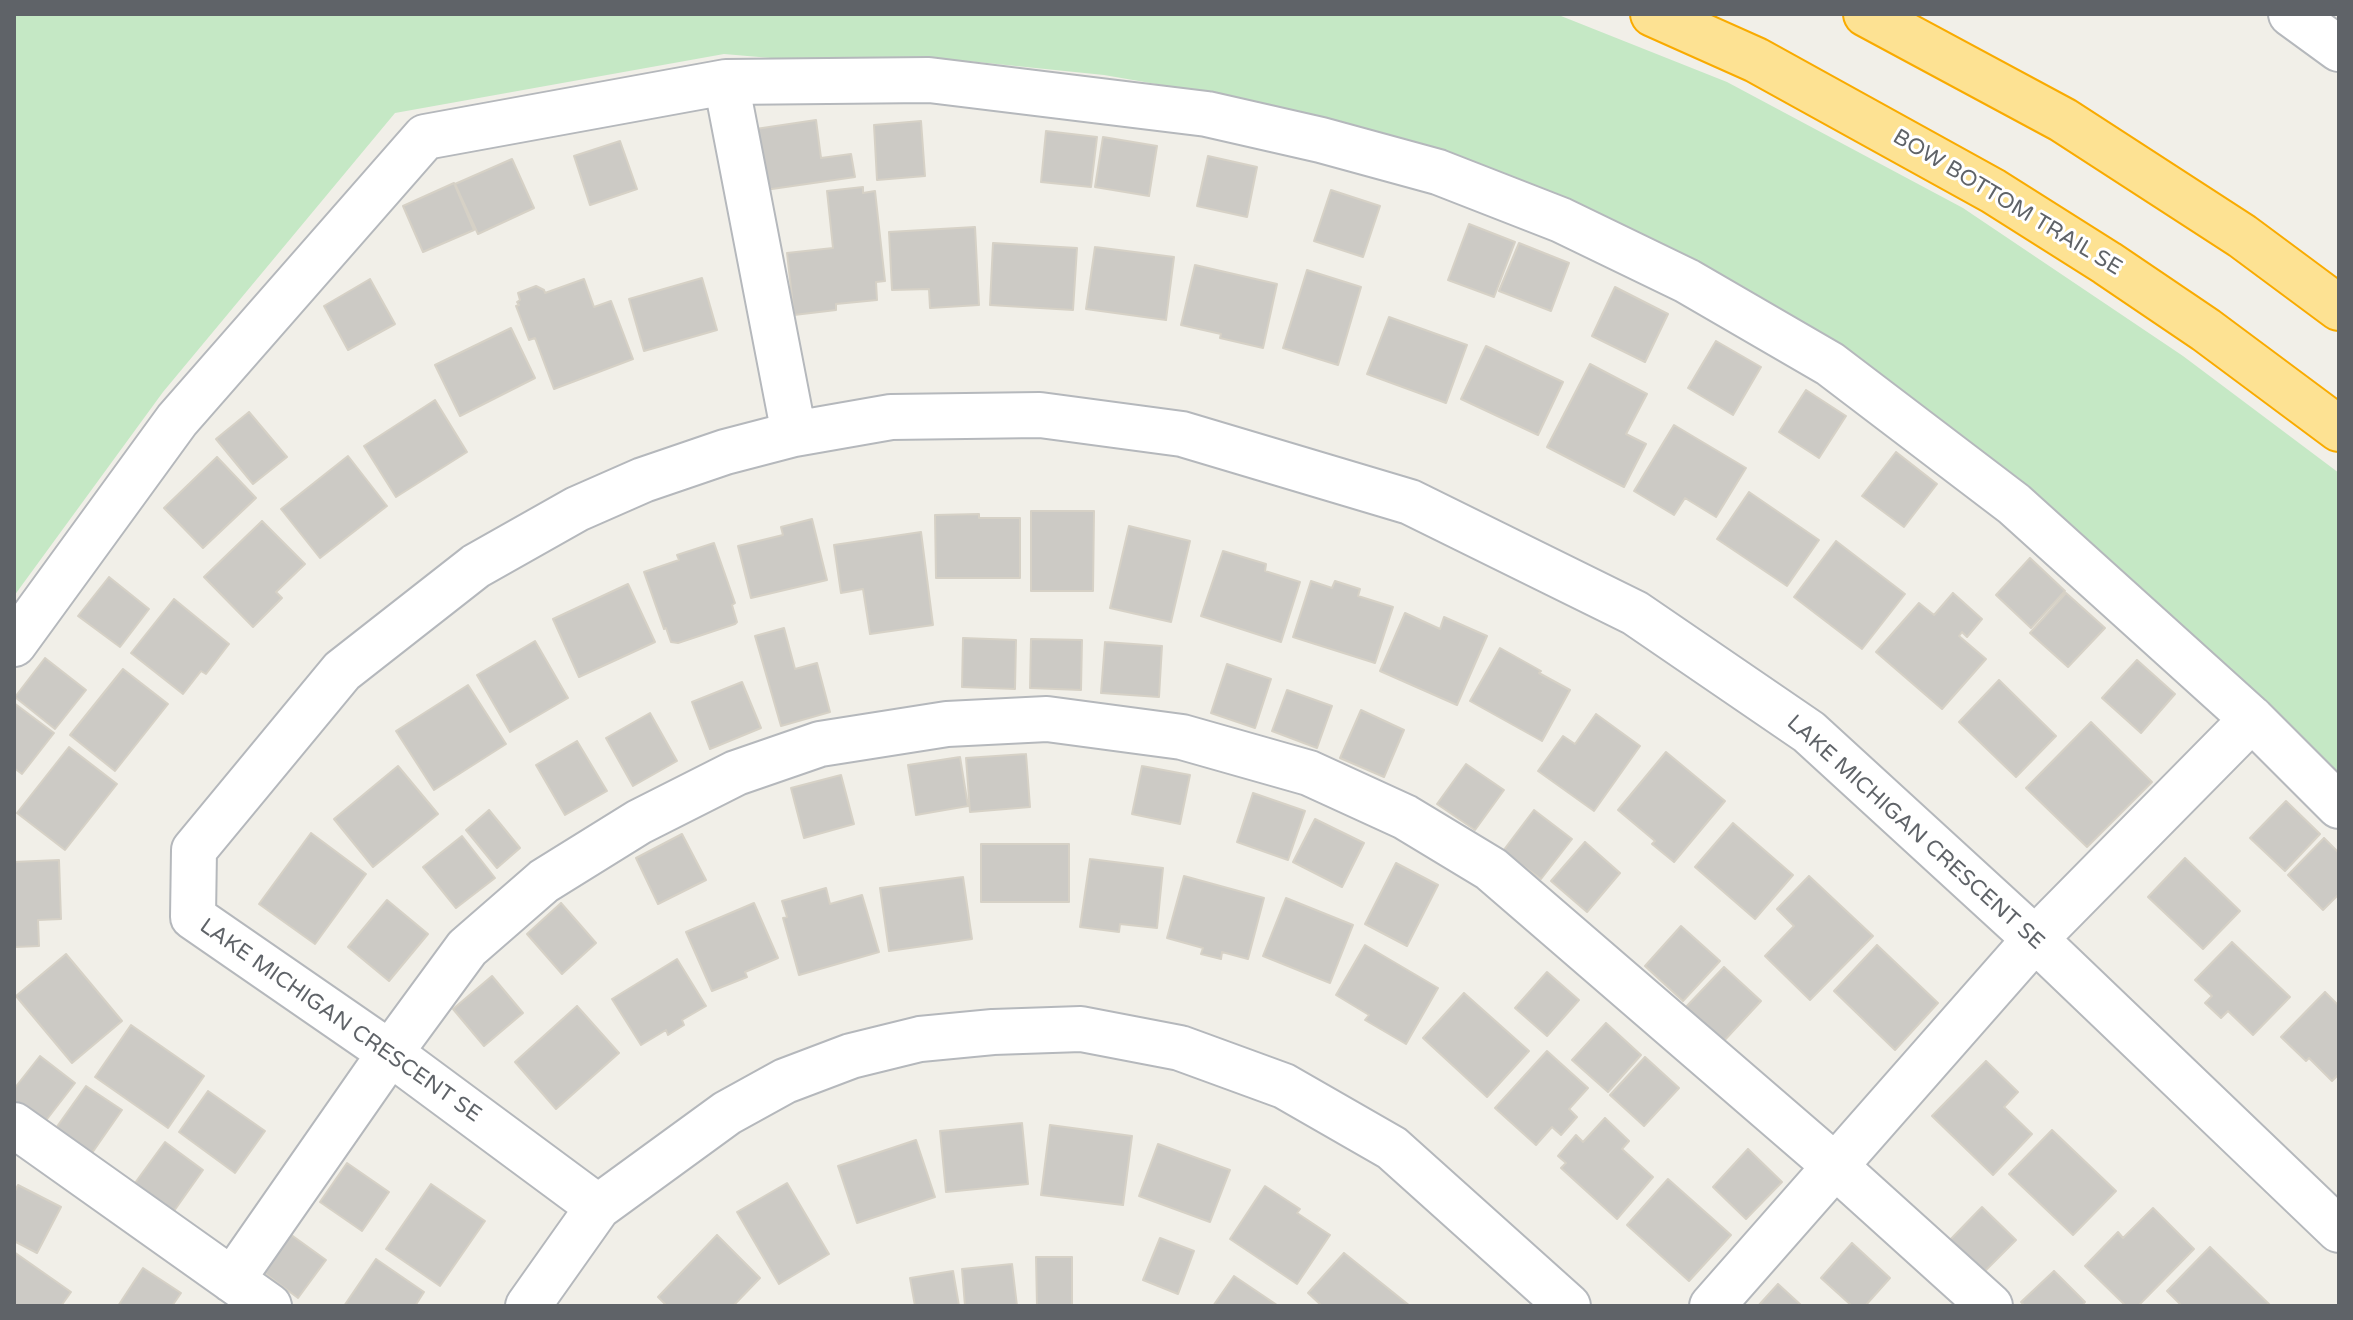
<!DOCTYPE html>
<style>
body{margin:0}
#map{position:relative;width:2353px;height:1320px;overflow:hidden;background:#f1efe8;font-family:"Varela Round",sans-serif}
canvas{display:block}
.frame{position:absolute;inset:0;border:16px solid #5f6368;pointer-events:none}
</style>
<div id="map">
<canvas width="2353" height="1320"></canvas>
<div class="frame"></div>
</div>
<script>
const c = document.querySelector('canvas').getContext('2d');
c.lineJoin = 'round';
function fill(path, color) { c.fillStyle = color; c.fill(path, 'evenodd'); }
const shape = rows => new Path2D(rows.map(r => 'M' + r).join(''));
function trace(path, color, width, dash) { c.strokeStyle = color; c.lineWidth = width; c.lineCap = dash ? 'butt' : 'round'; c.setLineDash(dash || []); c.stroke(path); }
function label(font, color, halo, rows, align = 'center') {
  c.font = font + ' "Varela Round",sans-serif'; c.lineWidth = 6; c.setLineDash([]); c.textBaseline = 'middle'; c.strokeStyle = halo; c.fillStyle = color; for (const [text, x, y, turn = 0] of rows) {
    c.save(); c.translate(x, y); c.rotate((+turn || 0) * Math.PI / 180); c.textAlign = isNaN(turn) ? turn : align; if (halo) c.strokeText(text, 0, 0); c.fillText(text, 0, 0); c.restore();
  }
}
const green = shape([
 [14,14,1556,14,1727,82,1963,208,2183,356,2339,473,2339,782,2019,478,1869,369,1399,142,1237,98,1104,75,967,61,771,58,724,54,395,113,163,392,14,596]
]);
const building = shape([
 [816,120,821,158,851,154,855,177,758,191,749,130,816,120],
 [921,121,925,176,877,180,874,125,921,121],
 [1046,131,1097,137,1091,187,1041,182,1046,131],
 [1103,137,1157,146,1149,196,1095,187,1103,137],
 [620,141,637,189,590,205,574,156,620,141],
 [1208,156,1257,167,1247,217,1197,206,1208,156],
 [512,159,534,208,478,234,455,184,512,159],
 [454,183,474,230,423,252,403,206,454,183],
 [863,187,863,193,875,191,885,281,876,282,877,300,836,304,836,310,794,315,787,253,833,248,827,191,863,187],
 [1331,190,1380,206,1363,257,1314,241,1331,190],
 [1469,224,1515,242,1494,297,1448,280,1469,224],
 [975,227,979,305,930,308,929,289,892,290,889,232,975,227],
 [993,243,1077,248,1073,310,990,305,993,243],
 [1519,243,1569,263,1551,311,1499,291,1519,243],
 [1095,247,1174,257,1166,320,1086,309,1095,247],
 [1195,265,1277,284,1263,348,1220,338,1221,334,1181,325,1195,265],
 [1307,270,1361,287,1338,365,1283,348,1307,270],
 [702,278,717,330,644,351,629,299,702,278],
 [370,279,395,324,348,350,324,306,370,279],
 [584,279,594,307,611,301,633,359,554,389,535,338,529,340,516,306,519,305,517,302,520,300,518,293,536,286,544,290,545,293,584,279],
 [1615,287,1668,314,1645,362,1592,336,1615,287],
 [1389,317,1467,345,1446,403,1367,374,1389,317],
 [511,328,535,378,460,416,435,365,511,328],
 [1716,341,1761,367,1733,415,1688,388,1716,341],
 [1486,346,1563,382,1538,435,1461,399,1486,346],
 [1590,364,1647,394,1626,434,1646,444,1624,487,1547,447,1590,364],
 [1806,390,1846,416,1819,458,1779,432,1806,390],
 [435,400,467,452,396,497,364,446,435,400],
 [249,412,287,457,253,484,216,439,249,412],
 [1674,425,1746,468,1716,517,1685,498,1674,515,1634,491,1674,425],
 [1896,452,1937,484,1904,527,1862,496,1896,452],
 [348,456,387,506,320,558,281,509,348,456],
 [217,457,256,498,203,548,164,508,217,457],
 [1749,492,1819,540,1787,586,1717,539,1749,492],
 [1031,511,1094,511,1093,591,1031,591,1031,511],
 [979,514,979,518,1020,518,1020,578,936,578,935,515,979,514],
 [812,519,827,580,751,598,738,546,783,535,781,527,812,519],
 [262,521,305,564,276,592,282,598,253,627,204,577,262,521],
 [1129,526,1190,541,1171,622,1110,608,1129,526],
 [921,532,933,625,870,634,863,589,841,593,834,545,921,532],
 [1836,541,1905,594,1862,649,1794,597,1836,541],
 [714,543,735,603,732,605,737,622,735,624,678,643,671,642,666,628,664,629,644,572,679,560,677,555,714,543],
 [1223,551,1266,564,1265,571,1300,582,1281,642,1201,616,1223,551],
 [2030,558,2065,591,2031,628,1996,595,2030,558],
 [109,577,149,609,120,647,78,616,109,577],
 [1311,581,1332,588,1335,581,1360,589,1358,596,1393,607,1375,663,1293,637,1311,581],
 [628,584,655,642,579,677,553,619,628,584],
 [1953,593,1982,619,1967,637,1962,632,1959,636,1986,659,1942,709,1876,652,1919,603,1934,615,1953,593],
 [2066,593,2105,628,2068,667,2030,633,2066,593],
 [174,599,229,644,206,674,201,671,183,694,131,653,174,599],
 [1405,613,1440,629,1444,617,1487,636,1457,705,1380,671,1405,613],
 [784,628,795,669,817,663,830,712,781,726,755,636,784,628],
 [963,638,1016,640,1015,689,962,687,963,638],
 [1031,639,1082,640,1081,690,1030,688,1031,639],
 [535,641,568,698,510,732,477,675,535,641],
 [1105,642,1162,646,1159,697,1101,693,1105,642],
 [1500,648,1541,671,1539,673,1570,690,1542,741,1470,701,1500,648],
 [45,658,86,690,55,729,15,697,45,658],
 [2137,660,2175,694,2141,733,2102,698,2137,660],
 [1227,664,1271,679,1255,728,1211,713,1227,664],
 [123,669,168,704,115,771,70,735,123,669],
 [1999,680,2056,736,2016,777,1959,722,1999,680],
 [742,682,761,728,710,749,692,702,742,682],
 [468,685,506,744,434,790,396,731,468,685],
 [1287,690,1332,706,1317,748,1272,731,1287,690],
 [14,703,54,733,22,774,14,768,14,703],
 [1361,710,1404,730,1384,777,1340,758,1361,710],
 [650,713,677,761,633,786,606,738,650,713],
 [1596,714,1640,746,1594,811,1538,771,1563,736,1575,744,1596,714],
 [2091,722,2152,782,2087,847,2026,788,2091,722],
 [577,741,607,791,565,815,536,765,577,741],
 [69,747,117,784,65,850,17,813,69,747],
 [1666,752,1725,801,1674,862,1652,844,1655,841,1618,810,1666,752],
 [1026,754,1030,807,970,812,966,758,1026,754],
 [960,757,968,806,916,815,908,765,960,757],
 [1466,764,1504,790,1475,830,1437,804,1466,764],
 [398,766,438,814,373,867,334,819,398,766],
 [1142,766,1190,775,1180,824,1132,814,1142,766],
 [841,775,854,824,804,838,791,788,841,775],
 [1253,793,1305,811,1288,860,1237,842,1253,793],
 [2286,801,2320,834,2285,871,2250,838,2286,801],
 [489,810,520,848,497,868,466,830,489,810],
 [1534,810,1572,839,1541,879,1503,851,1534,810],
 [1315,819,1364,843,1342,887,1293,862,1315,819],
 [1733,823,1793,875,1755,919,1695,867,1733,823],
 [311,833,366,874,315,944,259,904,311,833],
 [682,834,706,880,658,904,636,858,682,834],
 [462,836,495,878,456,908,423,867,462,836],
 [2324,838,2339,853,2339,894,2323,910,2288,875,2324,838],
 [1585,842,1620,873,1587,912,1551,881,1585,842],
 [981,844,1069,844,1069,902,981,902,981,844],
 [2185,858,2240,911,2203,949,2148,897,2185,858],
 [1090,859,1163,868,1157,928,1120,924,1119,932,1080,927,1090,859],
 [59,860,61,919,38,920,39,946,14,947,14,862,59,860],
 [1396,863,1438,885,1407,946,1365,924,1396,863],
 [1184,876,1264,898,1248,959,1222,952,1221,959,1201,954,1203,948,1167,938,1184,876],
 [1809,876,1873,936,1810,1000,1765,956,1794,926,1777,909,1809,876],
 [963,877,972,939,889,951,880,888,963,877],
 [826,888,830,904,862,895,879,952,799,975,783,918,787,917,782,901,826,888],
 [1286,898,1353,925,1330,983,1263,956,1286,898],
 [387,900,428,934,389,981,348,947,387,900],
 [561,903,596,943,562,974,527,934,561,903],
 [754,903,778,958,745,972,747,977,712,991,686,932,754,903],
 [1681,926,1720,961,1683,1001,1645,966,1681,926],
 [2232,942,2290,997,2253,1035,2228,1011,2221,1018,2205,1003,2212,996,2195,980,2232,942],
 [1365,945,1438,988,1406,1044,1365,1020,1369,1015,1336,995,1365,945],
 [1877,945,1938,1003,1895,1050,1834,991,1877,945],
 [66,954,122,1021,72,1063,16,996,66,954],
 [677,959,706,1006,682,1020,684,1025,668,1035,666,1030,641,1045,612,999,677,959],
 [1724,967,1761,1001,1722,1043,1685,1008,1724,967],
 [1547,972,1579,1000,1547,1036,1515,1008,1547,972],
 [492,976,523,1013,484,1046,453,1009,492,976],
 [2325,992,2339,1006,2339,1074,2332,1081,2309,1058,2306,1061,2281,1037,2325,992],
 [1464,993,1529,1051,1487,1097,1423,1038,1464,993],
 [577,1006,619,1053,556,1109,515,1062,577,1006],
 [1606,1023,1641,1055,1608,1092,1572,1060,1606,1023],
 [131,1025,204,1076,168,1128,95,1077,131,1025],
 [1547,1051,1588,1088,1569,1109,1577,1117,1561,1135,1552,1127,1536,1145,1495,1108,1547,1051],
 [40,1056,75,1083,44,1123,14,1100,14,1089,40,1056],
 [1645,1057,1679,1088,1644,1126,1610,1095,1645,1057],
 [1986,1061,2018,1092,2004,1107,2032,1134,1993,1175,1932,1116,1986,1061],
 [86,1086,122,1110,92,1153,56,1128,86,1086],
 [208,1091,265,1131,235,1173,179,1132,208,1091],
 [1605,1118,1629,1141,1622,1149,1653,1177,1617,1219,1561,1168,1566,1163,1558,1156,1576,1135,1583,1142,1605,1118],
 [1022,1123,1028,1184,946,1192,940,1131,1022,1123],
 [1050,1125,1132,1136,1123,1205,1041,1195,1050,1125],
 [2052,1130,2116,1191,2073,1235,2009,1174,2052,1130],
 [916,1140,935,1197,857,1223,838,1166,916,1140],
 [165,1142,203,1170,174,1211,135,1183,165,1142],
 [1158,1144,1230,1170,1210,1222,1139,1196,1158,1144],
 [1748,1149,1782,1182,1746,1219,1713,1187,1748,1149],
 [347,1163,389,1192,362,1231,320,1202,347,1163],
 [1668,1179,1731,1235,1689,1281,1627,1225,1668,1179],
 [787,1183,829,1254,779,1284,737,1212,787,1183],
 [431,1184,485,1221,440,1286,386,1249,431,1184],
 [18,1185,61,1207,37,1253,14,1241,14,1193,18,1185],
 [1265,1186,1300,1209,1297,1213,1330,1235,1297,1284,1230,1239,1265,1186],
 [1982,1207,2016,1240,1981,1275,1948,1242,1982,1207],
 [2153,1208,2194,1249,2138,1306,2126,1306,2085,1266,2118,1232,2123,1238,2153,1208],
 [290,1234,326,1260,298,1298,263,1272,290,1234],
 [717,1235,760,1278,733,1306,667,1306,658,1297,717,1235],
 [1160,1238,1194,1251,1178,1294,1143,1280,1160,1238],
 [1852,1243,1890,1278,1865,1306,1852,1306,1821,1278,1852,1243],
 [2210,1247,2271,1306,2182,1306,2167,1291,2210,1247],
 [14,1252,71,1292,61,1306,14,1306,14,1252],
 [1344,1253,1410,1306,1322,1306,1308,1293,1344,1253],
 [1036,1257,1072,1257,1072,1306,1037,1306,1036,1257],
 [376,1259,424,1292,415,1306,344,1306,376,1259],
 [1012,1264,1017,1306,965,1306,962,1269,1012,1264],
 [143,1268,181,1293,172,1306,118,1306,143,1268],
 [953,1271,959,1306,915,1306,910,1278,953,1271],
 [2054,1271,2085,1302,2082,1306,2025,1306,2021,1302,2054,1271],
 [1234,1276,1277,1305,1276,1306,1213,1306,1234,1276],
 [1778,1284,1802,1306,1758,1306,1778,1284]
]);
const minor = shape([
 [2291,14,2339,49],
 [726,82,794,434],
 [14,644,177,420,425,137,726,82,929,80,1207,114,1321,140,1438,172,1561,220,1687,281,1830,364,2014,504,2252,719,2339,806],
 [14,1125,269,1306],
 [598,1207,390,1053,193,917,194,850,342,671,476,566,577,509,643,480,725,452,794,434,891,417,1040,415,1182,434,1410,502,1635,613,1809,732,2035,939,2339,1230],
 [232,1280,390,1053,467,948,544,881,639,822,736,773,820,744,947,724,1047,719,1182,737,1309,773,1405,817,1491,869,1835,1166,1990,1306],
 [528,1306,598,1207,727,1113,785,1081,851,1056,920,1039,993,1032,1081,1029,1180,1048,1284,1086,1392,1148,1568,1306],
 [1712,1306,2035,939,2252,719]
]);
const highway = shape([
 [1653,14,1756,60,1993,191,2107,263,2206,330,2339,429],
 [1866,14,2063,120,2242,236,2339,308]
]);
const streetNames = [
 ["BOW BOTTOM TRAIL SE",2007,203,31],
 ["LAKE MICHIGAN CRESCENT SE",1915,833,42],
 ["LAKE MICHIGAN CRESCENT SE",340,1021,35]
];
fill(green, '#c5e8c5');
fill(building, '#cccac5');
trace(building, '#d6d1c6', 2);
trace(minor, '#b5b8bc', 48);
trace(highway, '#f9ab00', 48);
trace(minor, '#fff', 44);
trace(highway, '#fde293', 44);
label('22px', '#5f6368', '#fff', streetNames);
</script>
